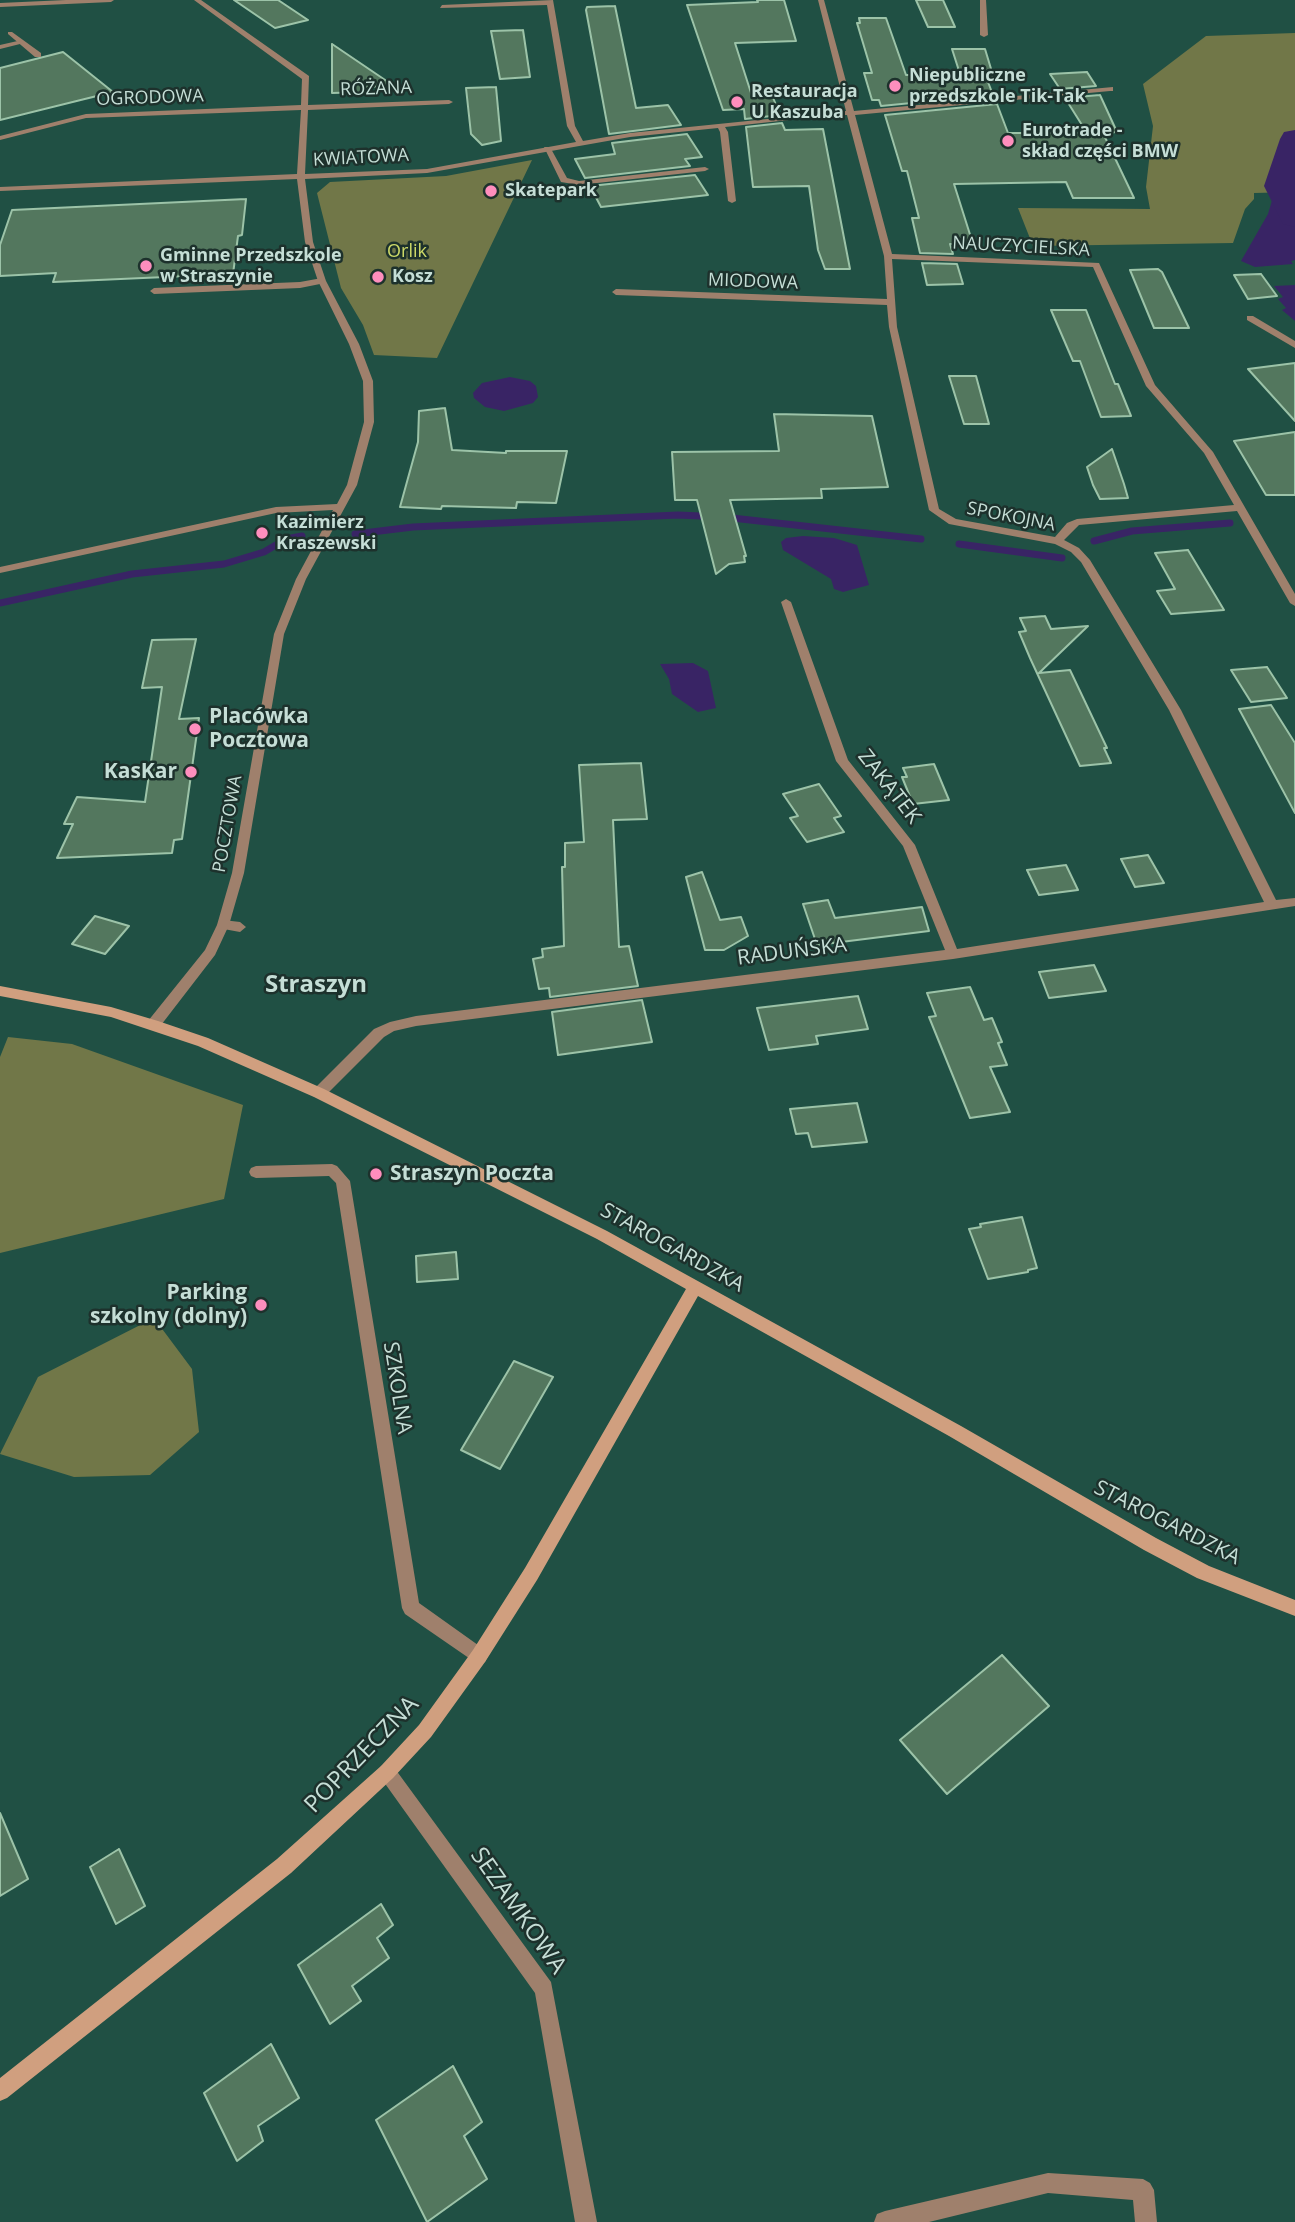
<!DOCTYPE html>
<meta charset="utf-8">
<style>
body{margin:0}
canvas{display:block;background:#205044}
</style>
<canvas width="1295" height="2222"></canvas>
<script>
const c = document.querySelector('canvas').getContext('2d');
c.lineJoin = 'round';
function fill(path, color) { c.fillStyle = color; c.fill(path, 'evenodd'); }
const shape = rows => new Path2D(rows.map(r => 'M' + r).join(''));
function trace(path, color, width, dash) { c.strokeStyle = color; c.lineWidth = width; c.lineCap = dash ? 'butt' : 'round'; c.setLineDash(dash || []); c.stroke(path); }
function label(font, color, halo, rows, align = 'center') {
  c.font = font + ' "Open Sans",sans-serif'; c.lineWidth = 5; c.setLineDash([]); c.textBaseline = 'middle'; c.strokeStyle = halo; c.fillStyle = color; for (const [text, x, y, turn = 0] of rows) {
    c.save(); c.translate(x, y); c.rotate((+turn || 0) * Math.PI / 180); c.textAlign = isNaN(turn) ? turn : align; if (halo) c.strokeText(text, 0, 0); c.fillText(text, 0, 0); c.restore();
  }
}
const green = shape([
 [1295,33,1295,192,1254,193,1254,199,1245,209,1233,243,1033,246,1018,208,1150,209,1146,187,1153,126,1143,84,1206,36],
 [532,160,437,358,374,355,363,325,341,288,317,193,330,182,446,176],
 [8,1037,72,1044,243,1105,224,1199,0,1253,0,1057],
 [154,1318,192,1369,199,1432,150,1475,74,1477,0,1454,38,1377]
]);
const water = shape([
 [1277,174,1293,177,1295,183,1295,260,1291,261,1293,264,1255,267,1241,261,1268,214,1273,197,1272,185],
 [1295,285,1295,321,1282,310,1286,308,1278,299,1283,297,1274,286],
 [510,377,530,381,536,386,538,397,533,403,504,411,485,407,474,398,473,393,482,383],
 [803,536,834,538,857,545,869,585,843,592,834,589,831,579,783,550,781,542,786,538],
 [693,663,708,671,716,708,698,712,672,694,669,679,660,664]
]);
const stream = shape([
 [355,534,413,527,678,515,723,517,921,539],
 [1094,541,1132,531,1230,523],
 [959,544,1062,558],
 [0,603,132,574,224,564,264,552,286,539,302,536]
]);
const river = shape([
 [1295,130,1295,227,1283,224,1264,186,1280,139,1284,132,1295,130]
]);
const building = shape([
 [234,0,278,0,308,20,275,28,234,0],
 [757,0,784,0,796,41,735,43,752,96,772,95,780,115,745,119,744,109,723,110,687,5,758,2,757,0],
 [916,0,943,0,955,27,928,27,916,0],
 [615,6,636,108,668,105,681,125,609,134,586,10,587,7,615,6],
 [859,18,886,18,906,75,960,74,952,49,985,49,995,82,988,82,993,95,881,106,879,100,872,100,864,73,872,73,857,23,860,23,859,18],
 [523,30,530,77,500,79,491,31,523,30],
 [332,44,394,86,365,87,365,92,332,93,332,44],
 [63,52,113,92,0,120,0,68,63,52],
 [1087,72,1096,86,1060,89,1050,74,1087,72],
 [496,87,501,141,482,145,471,134,466,88,496,87],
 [1100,95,1117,132,1103,133,1134,198,1073,198,1066,182,954,184,973,244,950,244,953,254,920,253,912,218,919,218,907,171,902,171,885,115,997,104,1008,133,1087,133,1065,98,1100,95],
 [782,123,785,130,823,129,850,269,825,269,818,250,809,186,753,187,746,127,782,123],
 [687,134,702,157,685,159,690,166,585,178,575,159,615,154,612,143,687,134],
 [695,175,708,195,601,207,590,186,695,175],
 [246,199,242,235,238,236,233,274,53,282,56,273,0,276,0,245,12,210,246,199],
 [922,263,957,264,963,284,927,285,922,263],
 [1158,269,1162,272,1189,328,1154,328,1130,270,1158,269],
 [1261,274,1277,296,1248,299,1234,275,1261,274],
 [1051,310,1086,310,1115,384,1118,384,1131,416,1101,417,1080,361,1073,361,1051,310],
 [1295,363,1295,421,1248,369,1295,363],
 [949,376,976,376,989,424,964,424,949,376],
 [445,408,452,450,506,453,506,451,567,451,556,503,517,502,516,508,442,506,441,509,400,507,418,442,419,411,445,408],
 [774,414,872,416,888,487,821,489,822,498,730,500,746,556,744,556,745,562,729,564,716,574,697,500,675,500,672,452,779,451,774,414],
 [1295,432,1295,495,1266,495,1234,441,1295,432],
 [1112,449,1124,484,1128,498,1100,499,1093,485,1087,467,1112,449],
 [1188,550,1224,610,1171,614,1157,591,1175,589,1155,553,1188,550],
 [1045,616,1051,629,1088,626,1039,673,1070,670,1107,748,1104,748,1111,763,1080,766,1030,658,1019,632,1026,631,1020,618,1045,616],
 [196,639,179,719,199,718,182,839,174,840,172,853,57,858,73,824,64,824,77,797,145,802,162,687,142,688,152,640,196,639],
 [1267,667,1287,698,1251,702,1231,670,1267,667],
 [1271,705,1295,743,1295,813,1239,709,1271,705],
 [641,763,647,819,613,820,619,947,629,946,638,986,550,997,549,988,539,989,533,959,543,957,542,949,564,946,562,867,565,867,565,843,584,842,579,765,641,763],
 [934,764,949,800,913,804,902,777,907,777,903,768,934,764],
 [819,784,841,816,834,818,844,832,807,842,790,818,798,816,783,794,819,784],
 [1148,855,1164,883,1135,887,1121,859,1148,855],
 [1066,865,1078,890,1039,895,1027,870,1066,865],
 [702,872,720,920,741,917,748,936,724,950,705,950,686,877,702,872],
 [828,900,835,918,922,907,929,931,817,945,803,904,828,900],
 [95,916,129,926,105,954,72,944,95,916],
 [1094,965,1106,991,1049,998,1039,972,1094,965],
 [970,987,984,1020,992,1018,1002,1042,998,1043,1007,1065,990,1067,1010,1112,970,1118,929,1017,936,1016,927,993,970,987],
 [858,996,868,1029,816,1036,818,1044,769,1050,757,1008,858,996],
 [642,1000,652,1042,558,1055,552,1012,642,1000],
 [857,1103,867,1142,812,1147,808,1133,796,1134,790,1109,857,1103],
 [1022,1217,1037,1268,1028,1270,1028,1272,988,1279,969,1229,981,1227,980,1224,1022,1217],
 [456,1252,458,1279,417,1282,416,1256,456,1252],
 [514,1361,553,1377,500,1469,461,1450,514,1361],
 [1002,1655,1049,1706,947,1794,900,1740,1002,1655],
 [0,1813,28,1879,0,1896,0,1813],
 [119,1849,145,1906,116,1924,90,1867,119,1849],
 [381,1904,393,1925,377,1938,389,1958,352,1986,361,2001,330,2024,298,1965,381,1904],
 [271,2044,299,2098,258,2126,263,2141,237,2161,204,2093,271,2044],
 [453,2066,482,2122,464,2136,487,2179,427,2222,376,2120,453,2066]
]);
const lane = shape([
 [8,32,12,32,41,53,41,57,35,57,8,34,8,32],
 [544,147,550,147,567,178,579,181,705,167,709,169,705,171,579,185,561,182,544,147],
 [322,278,325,279,325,283,300,288,154,294,150,291,154,288,300,282,322,278],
 [1247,316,1253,316,1295,341,1295,348,1247,320,1247,316],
 [223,920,240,922,246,927,240,932,218,928,217,925,223,920],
 [1048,2173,1143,2179,1150,2183,1154,2190,1157,2222,1135,2222,1133,2200,1048,2193,929,2222,874,2222,877,2214,885,2211,1048,2173]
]);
const street = shape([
 [66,0,114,0,111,2,0,7,0,3,66,0],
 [194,0,201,0,309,76,308,105,449,100,453,102,449,104,308,110,305,174,427,169,576,142,567,126,547,5,440,8,442,5,553,0,575,126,583,141,630,133,846,111,818,0,824,0,854,111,1113,87,1113,91,1110,91,855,115,892,254,1099,263,1155,385,1213,452,1295,594,1295,606,1290,603,1237,511,1079,525,1064,540,1079,548,1090,560,1181,710,1276,900,1295,898,1295,906,953,959,416,1026,394,1031,384,1037,324,1097,314,1097,312,1093,314,1089,374,1029,390,1022,416,1016,945,950,903,846,836,761,781,602,786,599,791,602,848,760,915,845,957,949,1264,902,1169,710,1081,562,1071,552,1055,544,949,524,929,510,889,327,887,305,616,295,612,292,616,289,887,299,884,256,847,115,834,115,725,127,728,132,736,201,732,203,728,201,720,132,718,128,630,137,427,173,305,179,313,242,326,281,359,344,373,381,374,422,357,485,306,579,284,634,244,873,229,925,215,955,158,1029,148,1029,146,1025,148,1021,205,950,217,925,232,873,274,634,296,579,333,510,276,513,0,573,0,567,276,507,337,504,347,485,364,422,363,381,349,344,318,281,305,242,297,179,0,191,0,187,297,174,301,110,86,118,0,140,0,136,86,114,301,105,302,79,194,0],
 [892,259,1093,267,1146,386,1204,453,1234,505,1077,519,1067,523,1055,537,956,519,939,509,897,327,892,259],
 [980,0,986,0,988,35,984,37,980,35,980,0],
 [22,40,24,43,0,49,0,45,22,40],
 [332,1164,337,1166,350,1181,419,1603,485,1650,488,1656,485,1662,479,1665,405,1614,402,1608,336,1183,329,1176,256,1178,251,1176,249,1172,251,1168,256,1166,332,1164],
 [387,1763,393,1766,551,1982,597,2222,575,2222,535,1993,381,1778,378,1772,381,1766,387,1763]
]);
const secondary = shape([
 [0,986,111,1007,158,1021,208,1038,324,1089,607,1231,961,1426,1156,1538,1209,1566,1295,1600,1295,1616,1197,1578,1144,1550,949,1436,698,1296,537,1580,485,1662,431,1737,393,1778,291,1873,7,2098,0,2101,0,2078,277,1859,381,1766,419,1725,473,1650,525,1568,686,1289,597,1239,314,1097,198,1046,111,1017,0,996,0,986]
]);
const markers = [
 [895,86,7,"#fe8ebd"],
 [737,102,7,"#fe8ebd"],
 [1008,141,7,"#fe8ebd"],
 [491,191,7,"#fe8ebd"],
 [146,266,7,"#fe8ebd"],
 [378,277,7,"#fe8ebd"],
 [262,533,7,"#fe8ebd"],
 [195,729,7,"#fe8ebd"],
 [191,772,7,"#fe8ebd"],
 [376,1174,7,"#fe8ebd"],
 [261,1305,7,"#fe8ebd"]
];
const farPoinames = [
 ["Niepubliczne",909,76],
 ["przedszkole Tik-Tak",909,97],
 ["Restauracja",751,92],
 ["U Kaszuba",751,113],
 ["Eurotrade -",1022,131],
 ["skład części BMW",1022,152],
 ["Skatepark",505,191],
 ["Gminne Przedszkole",160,256],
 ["w Straszynie",160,277],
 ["Kosz",392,277],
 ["Kazimierz",276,523],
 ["Kraszewski",276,544]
];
const farStreetnames = [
 ["RÓŻANA",376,89,-2],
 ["OGRODOWA",150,98,-2],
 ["KWIATOWA",361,158,-3],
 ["NAUCZYCIELSKA",1021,247,3],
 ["MIODOWA",753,282,2],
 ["SPOKOJNA",1011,517,11],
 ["POCZTOWA",228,824,-80]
];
const farParknames = [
 ["Orlik",407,252]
];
const poiNames = [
 ["Placówka",209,717],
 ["Pocztowa",209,741],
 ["KasKar",177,772,"right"],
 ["Straszyn Poczta",390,1174],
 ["Parking",247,1293,"right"],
 ["szkolny (dolny)",247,1317,"right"]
];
const streetNames = [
 ["ZAKĄTEK",889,787,52],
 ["RADUŃSKA",792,952,-7],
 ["STAROGARDZKA",672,1248,29],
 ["SZKOLNA",397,1388,81],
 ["STAROGARDZKA",1167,1523,27]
];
const quarterNames = [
 ["Straszyn",316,985]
];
const nearStreetnames = [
 ["POPRZECZNA",362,1755,-46],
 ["SEZAMKOWA",518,1911,55]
];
fill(green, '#717748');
fill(water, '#392465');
trace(stream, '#392465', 7);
fill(river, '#392465');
fill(building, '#53775e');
trace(building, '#9cc3a8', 2);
fill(lane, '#9f806c');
fill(street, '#9f806c');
fill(secondary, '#d09f7f');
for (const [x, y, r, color] of markers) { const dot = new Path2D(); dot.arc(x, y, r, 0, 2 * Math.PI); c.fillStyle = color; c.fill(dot); trace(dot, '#1d312c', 2.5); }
label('bold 18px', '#c5ded6', '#1d312c', farPoinames, 'left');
label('18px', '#c5ded6', '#1d312c', farStreetnames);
label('18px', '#cdd968', '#1d312c', farParknames);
label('bold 21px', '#c5ded6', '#1d312c', poiNames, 'left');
label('21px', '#c5ded6', '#1d312c', streetNames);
label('bold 24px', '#c5ded6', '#1d312c', quarterNames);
label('24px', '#c5ded6', '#1d312c', nearStreetnames);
</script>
